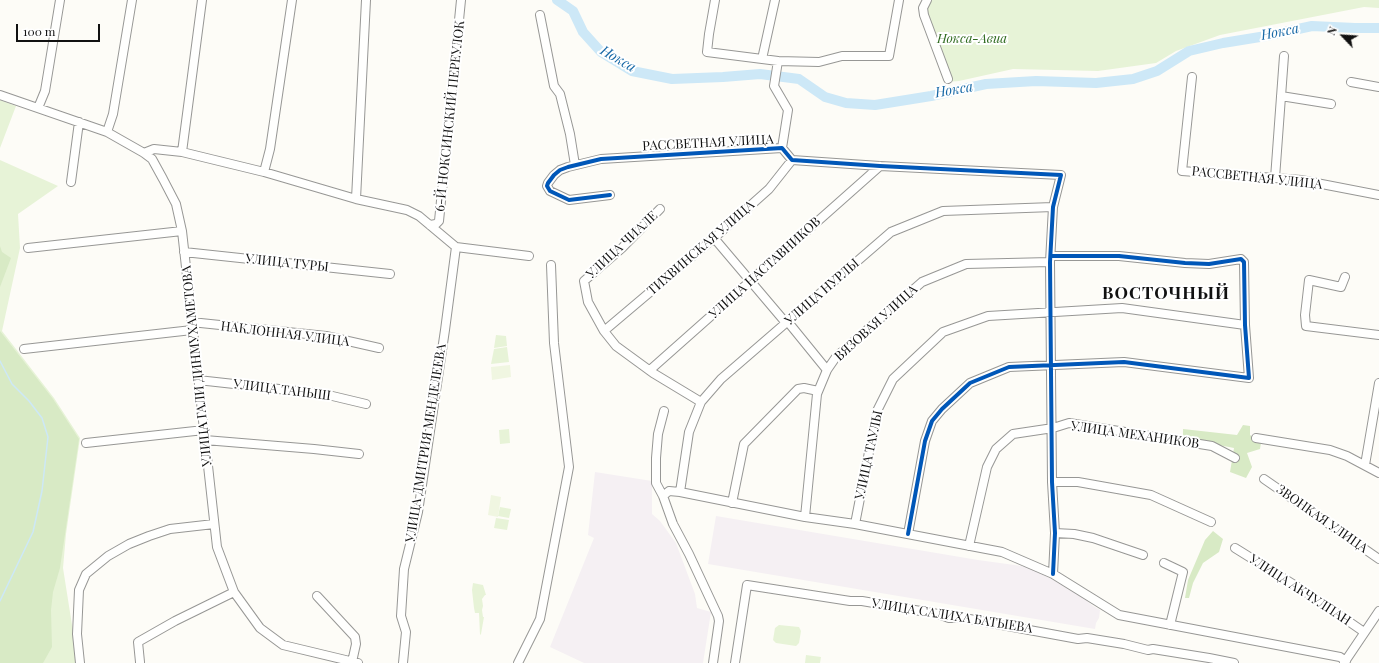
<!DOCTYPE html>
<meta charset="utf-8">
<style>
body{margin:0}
#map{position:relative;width:1379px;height:663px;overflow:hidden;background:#fdfcf7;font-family:"Playfair Display",serif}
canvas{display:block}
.north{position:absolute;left:1323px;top:16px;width:40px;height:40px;-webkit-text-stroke:3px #fff;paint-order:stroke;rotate:295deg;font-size:11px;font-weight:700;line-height:16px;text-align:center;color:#111}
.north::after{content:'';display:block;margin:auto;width:14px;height:18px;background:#111;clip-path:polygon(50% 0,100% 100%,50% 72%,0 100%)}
.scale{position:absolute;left:16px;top:24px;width:84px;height:18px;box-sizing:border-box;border:2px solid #111;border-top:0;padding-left:5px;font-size:12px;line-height:14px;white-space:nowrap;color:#111;-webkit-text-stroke:3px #fff;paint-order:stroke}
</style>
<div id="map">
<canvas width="1379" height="663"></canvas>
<div class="north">N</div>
<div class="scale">100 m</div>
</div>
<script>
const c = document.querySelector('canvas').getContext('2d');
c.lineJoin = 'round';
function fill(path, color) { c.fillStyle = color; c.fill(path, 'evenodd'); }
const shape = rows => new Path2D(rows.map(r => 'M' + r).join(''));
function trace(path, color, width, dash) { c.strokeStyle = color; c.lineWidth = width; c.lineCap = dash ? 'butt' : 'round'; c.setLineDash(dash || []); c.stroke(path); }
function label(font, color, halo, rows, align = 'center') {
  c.font = font + ' "Playfair Display",serif'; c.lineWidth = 4; c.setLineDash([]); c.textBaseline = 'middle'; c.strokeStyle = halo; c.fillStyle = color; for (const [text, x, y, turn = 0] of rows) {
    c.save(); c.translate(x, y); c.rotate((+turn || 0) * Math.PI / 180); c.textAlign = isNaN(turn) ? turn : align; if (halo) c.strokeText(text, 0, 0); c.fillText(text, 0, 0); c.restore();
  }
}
const industrial = shape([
 [595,472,652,481,652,514,660,521,676,543,695,594,697,608,711,612,703,663,584,663,550,647,594,538,588,535],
 [716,516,978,560,1029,567,1076,592,1093,606,1100,610,1099,618,1096,623,1095,629,708,564]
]);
const green = shape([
 [926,0,1379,0,1379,8,1364,7,1220,35,1176,51,1156,63,1098,71,1013,69,959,81,947,82,923,4],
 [0,100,16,106,0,148],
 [0,160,58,186,18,214,20,248,2,331,54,398,80,438,66,534,63,568,78,663,0,663],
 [496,335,506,336,507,346,494,348],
 [507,347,509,362,491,364,494,349],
 [509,429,510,443,500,444,499,430],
 [500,507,511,509,509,518,498,516],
 [496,518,509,520,507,530,494,528],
 [473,583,483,585,486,595,485,595,482,599,483,606,482,610,483,617,484,617,481,634,480,635,479,613,475,613,474,608,472,590],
 [779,625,799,627,801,631,799,643,796,646,776,643,773,640,775,628],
 [806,655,821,657,820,663,805,663]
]);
const forest = shape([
 [0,246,2,252,11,258,0,287],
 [0,331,53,399,79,439,60,568,53,592,51,610,52,647,43,663,0,663],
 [1243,425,1250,426,1250,435,1261,443,1260,449,1247,453,1252,467,1246,478,1230,472,1234,448,1183,438,1183,429,1237,435],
 [1213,531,1223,539,1219,552,1203,563,1193,583,1189,598,1185,598,1188,580,1205,540]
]);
const pitch = shape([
 [510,365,511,377,492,380,491,367],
 [491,495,501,497,498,517,488,515]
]);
const stream = shape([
 [0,361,12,384,29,401,42,418,48,437,42,491,33,532,0,601]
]);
const river = shape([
 [557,0,573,11,583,32,601,52,632,71,672,79,723,77,760,74,799,79,825,97,846,103,875,105,931,96,986,84,1036,81,1096,83,1133,79,1157,71,1189,51,1223,43,1266,36,1312,26,1355,28,1379,28]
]);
const minor = shape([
 [715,0,709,34,707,52,778,61,819,62,842,56,889,56,899,0],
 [927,0,923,8,924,15,948,79],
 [540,15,554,86,560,94,570,134,575,165],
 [762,59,775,0],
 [778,61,774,86,788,110,782,148],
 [1192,77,1182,171,1301,180,1379,195],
 [1351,82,1379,87],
 [0,95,107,132,144,153,152,159,163,179,176,204,182,231,217,547,234,592,260,628,283,645,358,663],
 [1281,96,1331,104],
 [38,108,45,91,60,0],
 [107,132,113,114,132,0],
 [182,152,202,0],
 [144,153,154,149,182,152,264,172,356,199,407,210,419,216,456,247,529,256],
 [264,172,270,149,292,0],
 [1275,178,1284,56],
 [71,182,79,122],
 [610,195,569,200,550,191,547,186,548,183,554,175,560,170,568,167,601,159,782,148,792,160,880,166,1061,175,1053,207,1050,262,1052,482,1055,533,1053,574],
 [356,199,366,0],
 [660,209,622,248,584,281,588,302,604,331,616,346,653,373,701,402],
 [430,225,436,224,439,221,461,0],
 [714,238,786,323],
 [28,248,182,231],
 [184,252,390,274],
 [1345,277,1341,287,1309,280,1305,315,1306,326,1379,335],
 [191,322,326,336,379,348],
 [788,322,827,370],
 [604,331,714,238,769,189,792,160],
 [24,349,192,330],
 [650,370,880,166],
 [198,380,324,394,366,404],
 [664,411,658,434,656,458,656,483,663,496,673,524,689,554,718,616,719,621,713,663],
 [1256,438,1330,450,1347,456,1379,473],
 [205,440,314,449,359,454],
 [86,443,204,430],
 [1365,465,1379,383],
 [1264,479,1379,559],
 [1052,482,1078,482,1151,495,1211,522],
 [680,492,689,432,701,402,721,379,891,232,943,211,1053,207],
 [663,496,669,491,680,492,805,517,855,524,1002,552,1053,574,1119,615,1340,657,1346,661],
 [732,503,744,444,798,389,804,388,818,391],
 [805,517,817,394,827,370,836,357,922,282,966,264,1050,262],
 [855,524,877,411,893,379,943,332,988,316,1122,308,1245,325],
 [1055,533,1074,534,1093,538,1143,555],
 [908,534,925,441,932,421,942,409,970,383,1009,367,1124,362,1249,378,1245,325,1244,262,1241,259,1209,264,1185,263,1119,256,1051,256],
 [969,546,987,467,996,449,1013,434,1053,428,1069,423,1212,446,1235,458],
 [1235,548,1312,596,1364,632],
 [1164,563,1183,572,1170,625],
 [317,596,355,637,356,644,352,662],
 [140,662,138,642,175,621,234,592],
 [80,663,77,634,79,590,86,574,108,556,129,544,149,536,170,529,214,524],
 [403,663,406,632,401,616,404,569,418,512,445,330,456,247],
 [518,663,540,619,569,467,554,343,551,265],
 [735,663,747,585,850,601,862,601,938,614,949,618,964,618,1078,639,1087,638,1124,644,1148,650,1153,649,1209,658,1234,663],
 [1344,663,1379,611]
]);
const cycleway = shape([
 [610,195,569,200,550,191,547,186,548,183,554,175,560,170,568,167,601,159,782,148,792,160,880,166,1061,175,1053,207,1050,262,1052,482,1055,533,1053,574],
 [908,534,925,441,932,421,942,409,970,383,1009,367,1124,362,1249,378,1245,325,1244,262,1241,259,1209,264,1185,263,1119,256,1051,256]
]);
const parkNames = [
 ["Нокса-Авиа",972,39]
];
const streetNames = [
 ["6-Й НОКСИНСКИЙ ПЕРЕУЛОК",450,116,-84],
 ["РАССВЕТНАЯ УЛИЦА",708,143,-3],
 ["РАССВЕТНАЯ УЛИЦА",1257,178,6],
 ["УЛИЦА ЧИАЛЕ",622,245,-43],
 ["ТИХВИНСКАЯ УЛИЦА",701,248,-41],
 ["УЛИЦА ТУРЫ",287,263,6],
 ["УЛИЦА НАСТАВНИКОВ",765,268,-42],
 ["УЛИЦА НУРЛЫ",822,292,-41],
 ["ВЯЗОВАЯ УЛИЦА",876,323,-42],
 ["НАКЛОННАЯ УЛИЦА",285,334,7],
 ["УЛИЦА ГАЛИ ДИНМУХАМЕТОВА",197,366,-96],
 ["УЛИЦА ТАНЫШ",282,390,7],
 ["УЛИЦА МЕХАНИКОВ",1135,435,8],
 ["УЛИЦА ДМИТРИЯ МЕНДЕЛЕЕВА",426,443,-81],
 ["УЛИЦА ТАУЛЫ",869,455,-78],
 ["ЗВОНКАЯ УЛИЦА",1322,519,35],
 ["УЛИЦА АКЧУЛПАН",1300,590,33],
 ["УЛИЦА САЛИХА БАТЫЕВА",952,616,9]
];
const waterNames = [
 ["Нокса",1280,32,-11],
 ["Нокса",618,59,30],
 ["Нокса",954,90,-10]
];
const districtNames = [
 ["ВОСТОЧНЫЙ",1166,294]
];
fill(industrial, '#f5f0f3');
fill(green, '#e7f3d7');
fill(forest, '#d8eac5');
fill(pitch, '#f0f6e1');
trace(stream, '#cde8f7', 1.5);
trace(river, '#cde8f7', 10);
trace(minor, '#979795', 10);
trace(minor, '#fffffe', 8);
trace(cycleway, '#0057b8', 4);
label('italic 13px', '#2f6b1f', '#fff', parkNames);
label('13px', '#111', '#fff', streetNames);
label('italic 14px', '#1768a6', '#fff', waterNames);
c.letterSpacing = '1px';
label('bold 17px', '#111', '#fff', districtNames);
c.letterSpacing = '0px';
</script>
